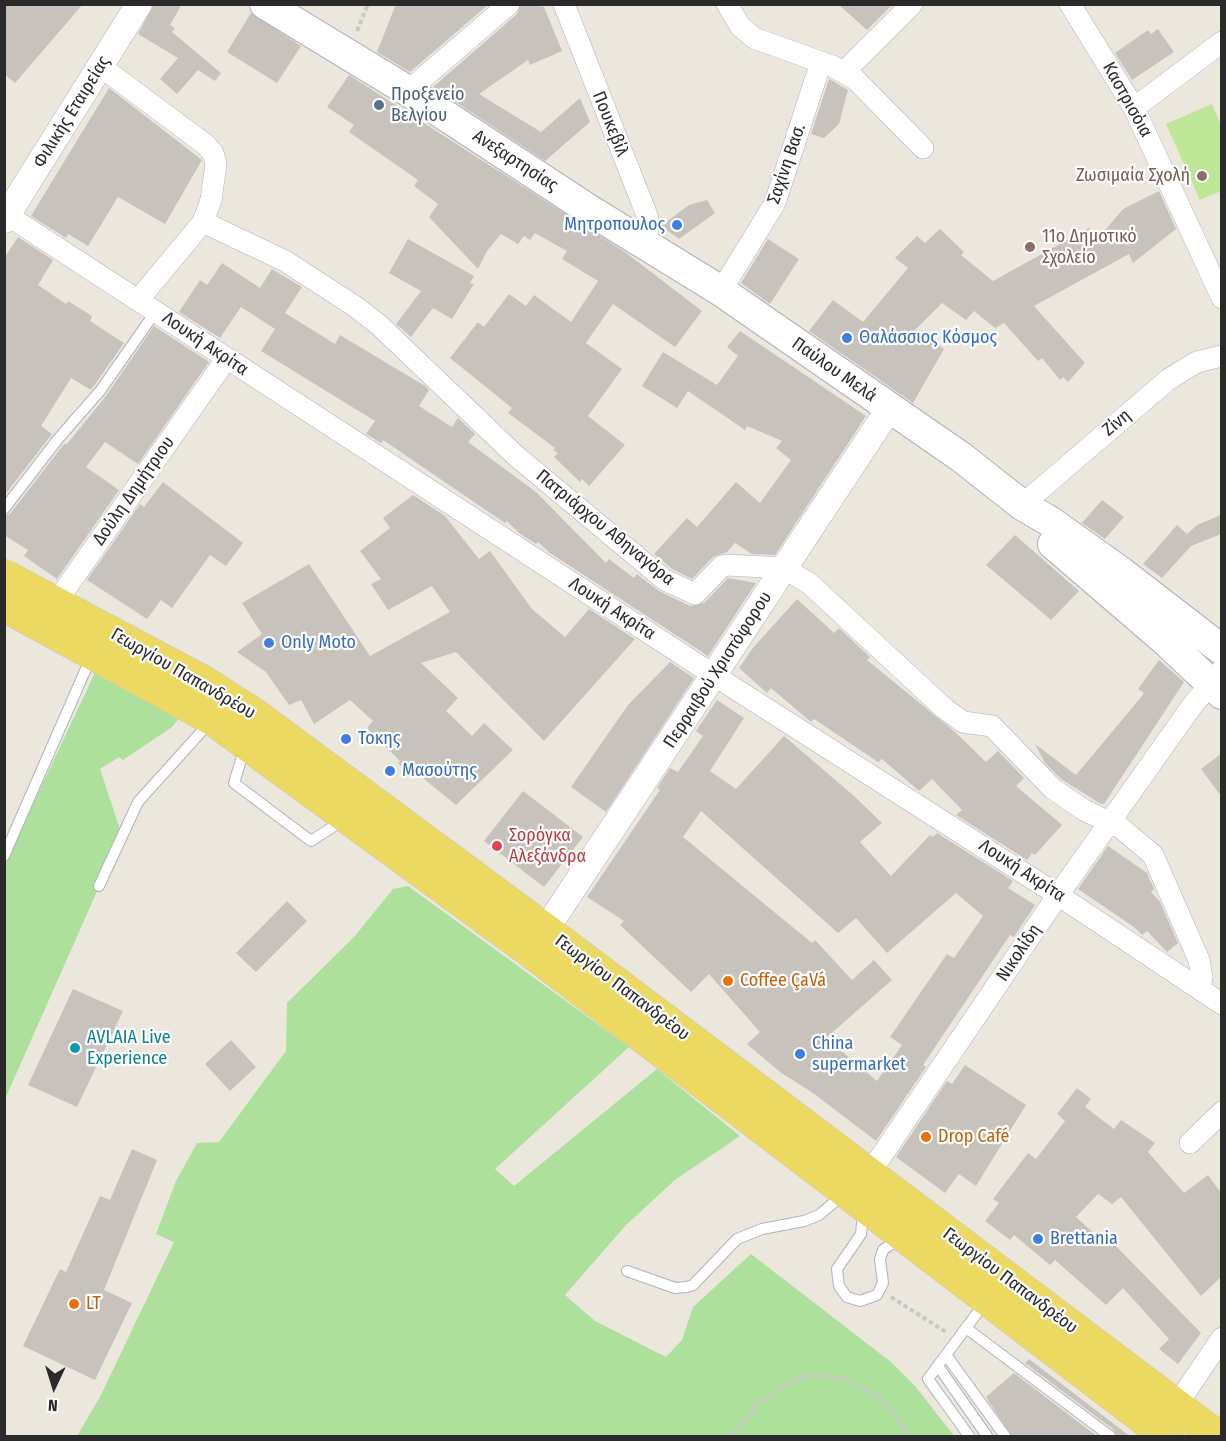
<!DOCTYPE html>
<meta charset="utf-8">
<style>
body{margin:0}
#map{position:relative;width:1226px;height:1441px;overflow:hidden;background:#ece7dd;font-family:"Fira Sans Condensed",sans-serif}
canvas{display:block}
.frame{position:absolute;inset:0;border:6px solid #2a2a2a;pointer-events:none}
.north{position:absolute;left:24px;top:1357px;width:60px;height:60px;-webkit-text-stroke:4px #fff;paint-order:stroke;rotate:184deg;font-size:16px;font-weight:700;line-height:24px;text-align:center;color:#2a2a2a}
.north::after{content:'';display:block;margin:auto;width:21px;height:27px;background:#2a2a2a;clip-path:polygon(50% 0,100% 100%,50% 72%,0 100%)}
</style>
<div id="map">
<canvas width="1226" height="1441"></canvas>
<div class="frame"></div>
<div class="north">N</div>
</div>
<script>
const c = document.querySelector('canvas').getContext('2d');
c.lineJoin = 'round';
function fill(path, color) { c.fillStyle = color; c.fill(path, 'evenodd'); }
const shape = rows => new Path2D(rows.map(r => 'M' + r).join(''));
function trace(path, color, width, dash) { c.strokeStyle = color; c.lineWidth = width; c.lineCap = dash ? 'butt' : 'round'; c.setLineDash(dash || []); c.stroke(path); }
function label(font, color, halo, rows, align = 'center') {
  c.font = font + ' "Fira Sans Condensed",sans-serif'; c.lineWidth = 4.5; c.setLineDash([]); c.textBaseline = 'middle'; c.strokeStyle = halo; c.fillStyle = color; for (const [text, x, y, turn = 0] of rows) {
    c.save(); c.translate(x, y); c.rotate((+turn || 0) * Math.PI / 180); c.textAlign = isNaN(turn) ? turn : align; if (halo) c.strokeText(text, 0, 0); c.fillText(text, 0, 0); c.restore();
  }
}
const green = shape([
 [99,664,184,712,172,727,123,760,119,757,100,769,122,835,5,1099,4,866],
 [408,886,629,1047,495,1169,514,1186,657,1069,740,1136,676,1179,626,1225,565,1295,595,1321,666,1357,682,1340,693,1307,751,1254,891,1362,916,1387,954,1436,77,1436,100,1397,174,1242,156,1234,176,1181,197,1143,219,1142,286,1051,287,1003,354,937,393,889]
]);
const pitch = shape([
 [1212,104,1221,125,1221,191,1200,200,1166,124]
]);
const building = shape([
 [4,4,83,4,15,83,4,74],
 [154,4,182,4,170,25,175,28,172,32,221,73,215,81,198,70,177,94,160,79,178,58,138,34],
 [396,4,489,4,410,72,377,52],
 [521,4,544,7,562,51,530,65,528,60,479,94,541,132,580,98,590,122,545,161,433,87,517,14],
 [838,4,893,4,867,30],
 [251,13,301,46,277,83,227,52],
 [1158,29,1174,52,1132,80,1115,53,1148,30,1151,34],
 [349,75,625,252,702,311,675,347,613,304,586,343,622,369,588,416,625,445,589,486,582,479,580,482,554,457,558,453,553,450,555,448,508,413,512,408,450,358,478,322,484,327,509,294,526,306,534,295,571,322,598,281,562,259,567,251,535,233,530,240,524,236,518,244,501,234,487,251,478,269,429,217,438,204,414,186,418,180,349,132,354,125,327,107],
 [829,79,848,90,839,124,824,138,811,134],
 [109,88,202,160,165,224,118,197,88,246,68,234,66,238,31,216],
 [1159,191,1176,229,1133,263,1129,254,1034,306,1085,363,1068,382,1063,377,1060,380,1042,358,1038,361,1004,323,995,328,974,311,966,320,942,303,915,330,944,349,913,403,809,331,833,300,863,322,908,268,895,258,917,236,925,243,940,229,964,252,961,255,993,281,1089,228,1096,241,1123,209],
 [707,200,715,213,679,239,661,226,689,205],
 [18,237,53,260,38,285,66,304,68,301,92,316,90,321,124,343,91,390,71,378,41,426,52,434,4,496,4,258],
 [408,239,474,276,470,283,474,284,452,319,433,308,411,337,396,324,421,291,389,273],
 [768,239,799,259,770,304,741,283],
 [222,263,260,288,272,269,302,287,285,313,335,344,340,335,425,386,429,390,419,406,452,427,458,418,475,434,468,442,536,492,606,563,609,559,634,578,637,574,659,591,690,606,704,603,728,578,756,583,708,656,550,553,538,542,536,544,519,533,507,521,505,523,383,440,381,443,366,434,375,421,261,351,275,329,241,307,220,338,179,312,200,280,207,285],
 [154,326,209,362,138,464,105,442,86,467,119,490,57,579,24,556,28,550,4,535,4,516,10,514,64,444,67,444,106,396],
 [740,331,866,416,775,555,752,554,735,543,727,552,713,557,692,579,672,569,654,554,687,518,697,527,736,482,760,503,791,460,776,448,782,441,747,426,745,430,688,391,677,408,642,386,663,352,717,385,738,356,727,347],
 [163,482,243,543,226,566,210,555,172,608,161,600,147,619,87,580,140,504,144,507],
 [413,495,445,516,479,559,490,551,532,609,565,637,589,609,635,639,544,741,456,652,421,663,458,698,446,711,472,736,484,723,513,750,456,805,413,770,409,774,398,763,400,761,367,728,373,721,350,700,314,724,301,700,289,705,266,672,237,652,262,634,242,603,309,564,370,656,450,612,432,586,388,610,371,584,381,579,360,551,390,528,383,518],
 [1102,500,1124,517,1105,539,1082,523],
 [1221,515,1221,534,1191,546,1162,578,1143,564,1177,525,1187,534,1197,525],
 [1015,535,1079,591,1051,620,986,565],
 [797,599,834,633,839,628,870,657,867,660,955,732,986,762,998,751,1024,778,1016,786,1062,825,1035,855,1032,853,1027,860,956,815,962,810,932,779,919,791,882,759,878,762,814,719,811,722,771,688,767,693,739,668,753,648],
 [1159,660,1184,682,1104,804,1101,804,1061,779,1045,763,1035,744,1076,775,1142,696,1144,693,1138,689],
 [670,662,694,678,606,812,571,787,628,705],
 [717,700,744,718,710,771,736,789,784,736,854,796,882,823,860,842,891,876,930,835,933,837,937,833,1013,881,1008,888,1035,905,1014,937,1010,935,923,1065,926,1067,876,1141,813,1093,780,1072,747,1044,760,1032,709,974,691,992,620,925,624,921,587,897,660,790,657,788,670,768,678,772,703,736,696,731],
 [701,811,838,933,856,918,887,953,956,893,983,916,954,958,947,954,890,1037,902,1045,877,1081,826,1038,892,980,874,960,852,980,815,940,812,943,683,837],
 [1221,754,1221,796,1201,769],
 [523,791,583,837,544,887,484,841],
 [1108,846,1147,873,1154,889,1151,892,1160,902,1178,943,1167,952,1147,931,1142,935,1134,927,1078,889],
 [287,901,307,921,256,972,236,953],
 [73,989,123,1011,77,1107,28,1085],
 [231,1040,256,1067,230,1091,205,1064],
 [965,1065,1026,1105,976,1186,959,1174,945,1193,896,1157,947,1081,952,1084],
 [1077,1088,1091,1099,1085,1107,1114,1129,1121,1120,1155,1143,1148,1152,1184,1193,1208,1175,1221,1193,1221,1277,1201,1296,1121,1197,1112,1204,1098,1194,1076,1217,1108,1246,1112,1242,1201,1333,1178,1364,1159,1349,1169,1339,1123,1288,1106,1305,1055,1260,1050,1265,1014,1235,1010,1240,985,1221,999,1203,993,1199,1028,1153,1036,1159,1065,1121,1057,1114],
 [132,1149,157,1160,104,1290,132,1303,95,1380,23,1346,60,1269,66,1272,100,1196,110,1200],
 [1029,1359,1131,1437,1117,1437,1114,1430,1025,1363],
 [1014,1373,1098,1437,1012,1437,986,1397]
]);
const path = shape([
 [357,31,368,4],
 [891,1297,946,1332],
 [733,1436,758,1403,798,1378,818,1375,844,1379,882,1399,910,1436]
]);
const service = shape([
 [4,509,58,439,100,391,156,311],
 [245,747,234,783,311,841,345,819],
 [4,856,92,655],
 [99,886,138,802,211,721],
 [863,1213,861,1234,837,1269,839,1286,847,1297,860,1301,877,1295,883,1283,880,1259,883,1250,890,1245,903,1242],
 [627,1271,675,1288,687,1287,693,1285,737,1239,762,1229,804,1221,819,1215,844,1194],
 [966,1328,1110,1436],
 [946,1355,1005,1436],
 [938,1366,987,1436],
 [969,1436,928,1379,986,1301]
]);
const minor = shape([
 [564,4,648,218,648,231,642,243],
 [727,4,740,26,754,38,832,66,855,79,923,148],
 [1070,4,1134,108,1222,298],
 [100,66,206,145,213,153,216,164,211,200,203,222,139,299],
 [844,72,912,4],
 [408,91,509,4],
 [1134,108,1222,42],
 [4,213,712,674,1058,895,1222,1004],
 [203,222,285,261,356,307,379,325,515,455,665,580,695,594,722,566,727,565,784,568,810,584,945,709,963,722,992,726,1053,789,1084,810,1121,828,1153,855,1199,960,1202,978,1199,989],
 [721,291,775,203,821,62],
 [1022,505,1169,379,1197,362,1222,356],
 [48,614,227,358],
 [1190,1143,1222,1112],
 [860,1181,880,1158,1058,895,1192,706,1222,670],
 [1170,1415,1222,1338]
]);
const tertiary = shape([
 [4,220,139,4],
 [535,946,889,409]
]);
const secondary = shape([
 [265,4,408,91,591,211,721,291,961,457,1022,505,1051,522,1121,572,1222,650],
 [1053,544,1167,642,1222,694]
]);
const primary = shape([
 [4,576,205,683,256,716,545,930,1216,1436],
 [4,605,213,719,532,952,1167,1436]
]);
const markers = [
 [379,105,6,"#5c6f8a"],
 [1202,176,6,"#8d6e63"],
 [677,225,6,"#3f7fe0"],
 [1030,247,6,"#8d6e63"],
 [847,338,6,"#3f7fe0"],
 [269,643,6,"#3f7fe0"],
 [346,739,6,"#3f7fe0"],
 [390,771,6,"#3f7fe0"],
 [497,846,6,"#e0444e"],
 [728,981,6,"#e8710a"],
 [75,1048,6,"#0f9aa8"],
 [800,1054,6,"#3f7fe0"],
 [926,1137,6,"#e8710a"],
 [1038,1239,6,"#3f7fe0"],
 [74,1304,6,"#e8710a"]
];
const serviceNames = [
 ["Προξενείο",391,95],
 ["Βελγίου",391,116]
];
const streetNames = [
 ["Καστρισόια",1127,100,61],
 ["Φιλικής Εταιρείας",72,112,-58],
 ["Πουκεβίλ",610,124,68],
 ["Ανεξαρτησίας",515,161,33],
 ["Σαχίνη Βασ.",787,164,-71],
 ["Λουκή Ακρίτα",205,344,34],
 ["Παύλου Μελά",834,370,35],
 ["Ζίνη",1117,423,-40],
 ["Δούλη Δημήτριου",134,491,-55],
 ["Πατριάρχου Αθηναγόρα",605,528,39],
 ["Λουκή Ακρίτα",612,609,33],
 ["Περραιβού Χριστόφορου",718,670,-57],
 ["Γεωργίου Παπανδρέου",183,674,30],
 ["Λουκή Ακρίτα",1022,871,33],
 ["Νικολίδη",1019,953,-56],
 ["Γεωργίου Παπανδρέου",622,988,37],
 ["Γεωργίου Παπανδρέου",1010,1281,37]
];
const educationNames = [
 ["Ζωσιμαία Σχολή",1190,176],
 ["11ο Δημοτικό",1042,237,"left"],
 ["Σχολείο",1042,258,"left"]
];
const shopNames = [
 ["Μητροπουλος",665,225,"right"],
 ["Θαλάσσιος Κόσμος",859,338],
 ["Only Moto",281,643],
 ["Τοκης",358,739],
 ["Μασούτης",402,771],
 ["China",812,1044],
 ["supermarket",812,1065],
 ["Brettania",1050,1239]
];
const healthNames = [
 ["Σορόγκα",509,836],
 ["Αλεξάνδρα",509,857]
];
const foodNames = [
 ["Coffee ÇaVá",740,981],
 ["Drop Café",938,1137],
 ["LT",86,1304]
];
const cultureNames = [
 ["AVLAIA Live",87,1038],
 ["Experience",87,1059]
];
fill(green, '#ace09b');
fill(pitch, '#bde797');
fill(building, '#c7c3bc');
trace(service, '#b0b1bd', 12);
trace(minor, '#b0b1bd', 22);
trace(tertiary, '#b0b1bd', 27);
trace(secondary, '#b0b1bd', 32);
trace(primary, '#c8c8c8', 34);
trace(path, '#c8c8c8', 4, [4.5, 3]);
trace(service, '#fff', 10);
trace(minor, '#fff', 21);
trace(tertiary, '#fff', 26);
trace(secondary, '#fff', 30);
trace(primary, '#ebd962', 33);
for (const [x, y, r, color] of markers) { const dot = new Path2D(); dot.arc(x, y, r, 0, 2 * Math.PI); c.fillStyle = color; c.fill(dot); trace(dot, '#fff', 2); }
label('18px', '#4e5e75', '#fff', serviceNames, 'left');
label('18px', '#2a2a2a', '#fff', streetNames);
label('18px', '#785e54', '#fff', educationNames, 'right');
label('18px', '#366cbe', '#fff', shopNames, 'left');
label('18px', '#be3a42', '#fff', healthNames, 'left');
label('18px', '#c56008', '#fff', foodNames, 'left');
label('18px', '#0d838f', '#fff', cultureNames, 'left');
</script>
